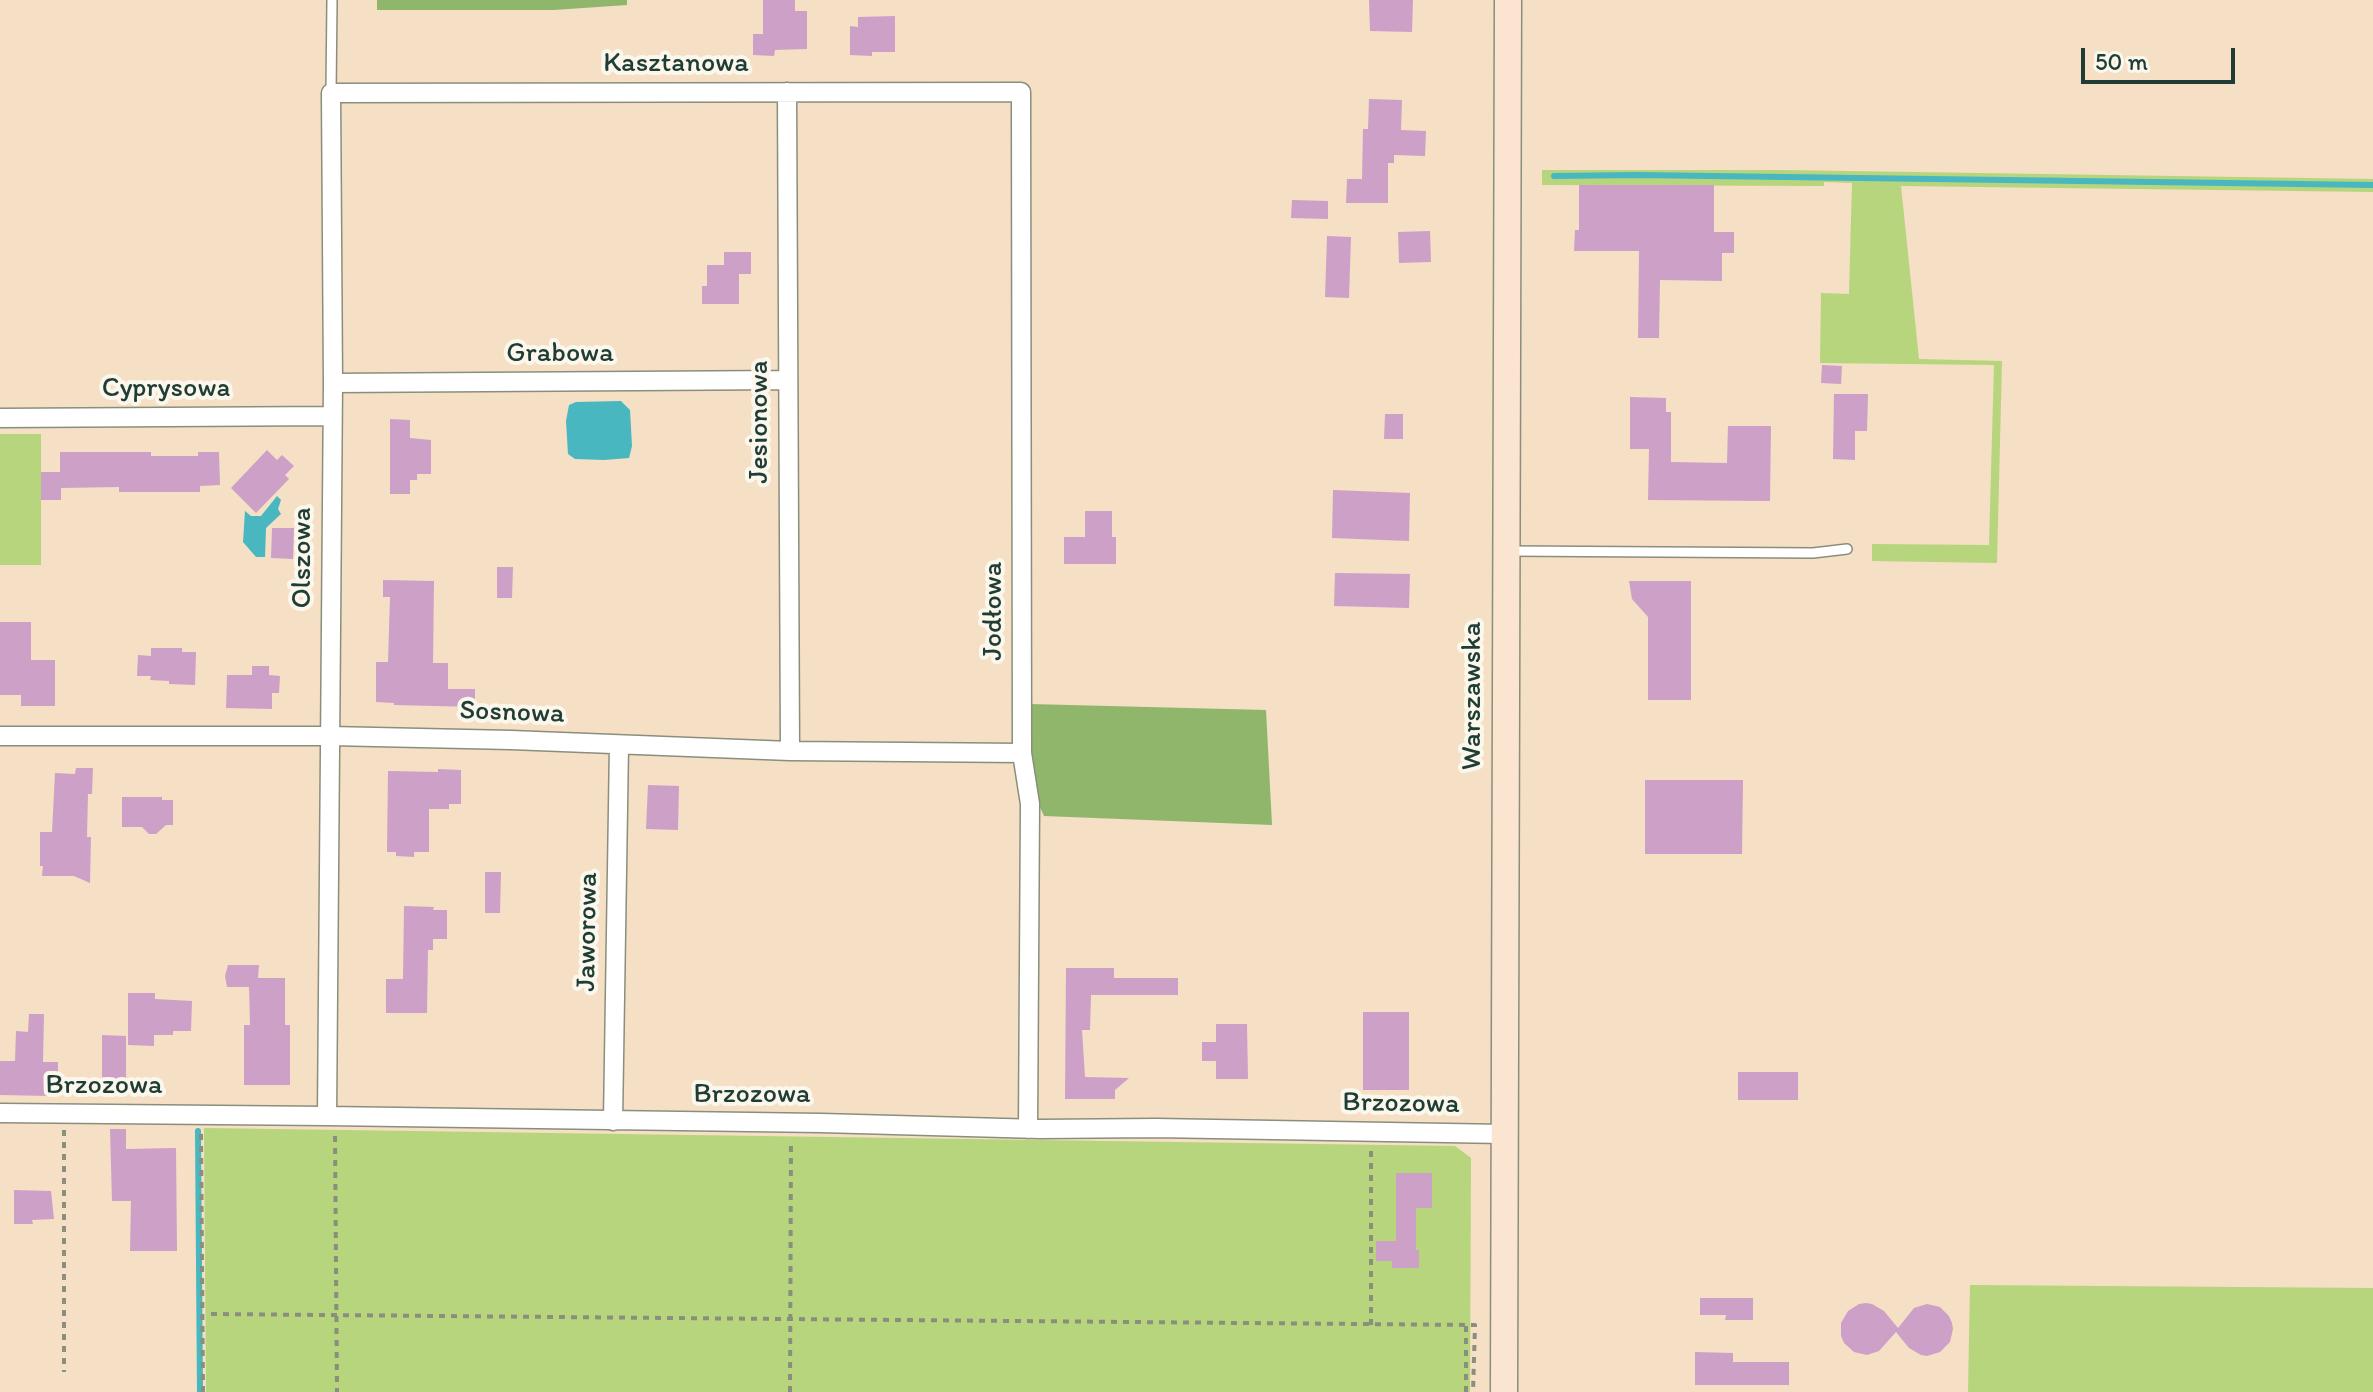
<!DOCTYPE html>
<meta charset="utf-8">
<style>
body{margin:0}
#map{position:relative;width:2373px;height:1392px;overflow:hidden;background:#f5dfc5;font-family:Itim,sans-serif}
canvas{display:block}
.scale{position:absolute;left:2081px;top:48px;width:154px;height:36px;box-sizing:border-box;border:4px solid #1f3d34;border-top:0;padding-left:10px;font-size:24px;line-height:28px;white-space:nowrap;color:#1f3d34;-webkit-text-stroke:6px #fbf7ec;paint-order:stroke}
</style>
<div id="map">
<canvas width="2373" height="1392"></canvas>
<div class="scale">50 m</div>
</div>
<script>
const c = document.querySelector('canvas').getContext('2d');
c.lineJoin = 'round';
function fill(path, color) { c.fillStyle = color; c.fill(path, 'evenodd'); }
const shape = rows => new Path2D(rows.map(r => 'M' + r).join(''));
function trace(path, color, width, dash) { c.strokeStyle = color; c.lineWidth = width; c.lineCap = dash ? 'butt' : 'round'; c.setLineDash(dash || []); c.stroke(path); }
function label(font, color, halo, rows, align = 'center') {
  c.font = font + ' Itim,sans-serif'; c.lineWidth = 8; c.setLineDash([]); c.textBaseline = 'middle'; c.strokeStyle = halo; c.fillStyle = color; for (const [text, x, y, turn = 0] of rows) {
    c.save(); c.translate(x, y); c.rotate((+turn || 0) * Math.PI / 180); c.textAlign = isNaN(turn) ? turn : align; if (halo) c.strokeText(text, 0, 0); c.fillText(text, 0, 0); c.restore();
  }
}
const green = shape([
 [1542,170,1780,170,2373,179,2373,192,1901,186,1919,359,2002,361,1997,563,1872,561,1872,544,1989,545,1994,365,1820,363,1821,293,1849,294,1852,183,1824,182,1824,186,1542,185],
 [0,434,41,434,41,565,0,565],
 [204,1128,1455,1146,1471,1158,1470,1392,206,1392],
 [1970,1285,2373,1288,2373,1392,1968,1392]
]);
const forest = shape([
 [377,0,627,0,627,5,554,10,377,10],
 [1030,704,1266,710,1272,825,1044,816,1026,777]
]);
const water = shape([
 [621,401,630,410,632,446,629,458,604,460,575,459,568,454,566,421,569,405,576,402],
 [277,496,281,500,278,509,281,514,266,528,265,557,256,557,243,542,245,511,251,516,261,516]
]);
const stream = shape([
 [1554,176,1638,175,2373,185],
 [198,1131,200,1392]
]);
const building = shape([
 [763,0,795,0,795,11,807,11,807,49,775,50,774,56,753,55,753,34,763,34],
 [1369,0,1413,0,1412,32,1370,31],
 [895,16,895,52,872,52,872,56,850,55,850,26,858,27,858,17],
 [1369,99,1402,100,1401,130,1426,131,1425,156,1394,155,1394,163,1388,163,1388,203,1346,203,1347,179,1362,179,1363,129,1368,129],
 [1579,185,1714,185,1714,232,1734,232,1734,253,1722,253,1722,281,1660,280,1659,338,1638,338,1639,251,1574,251,1575,230,1579,230],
 [1292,200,1328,201,1328,219,1291,218],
 [1430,231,1431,262,1399,263,1398,232],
 [1327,236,1351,237,1349,298,1325,297],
 [724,252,751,252,751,274,739,274,739,304,702,304,702,286,707,286,707,265,724,265],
 [1822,365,1842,366,1841,384,1821,383],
 [1834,394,1868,394,1867,431,1855,431,1855,460,1833,459],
 [1630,397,1666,398,1666,412,1671,412,1671,462,1727,463,1728,426,1771,426,1770,501,1648,500,1649,449,1630,449],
 [1385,414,1403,414,1403,439,1384,439],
 [390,419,410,420,410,438,431,440,431,474,417,474,417,480,410,480,410,494,390,494],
 [267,450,277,460,282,455,294,466,285,475,289,479,256,513,231,488],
 [60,452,151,452,151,456,198,456,198,452,219,452,220,485,200,486,200,492,119,492,119,487,61,488,61,500,41,500,41,472,60,472],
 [1333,490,1410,493,1409,541,1332,538],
 [1085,511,1112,511,1112,537,1116,537,1116,564,1064,564,1064,537,1085,537],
 [272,528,294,528,293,559,271,558],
 [497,567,513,567,512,598,497,598],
 [1335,573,1410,574,1409,608,1334,606],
 [383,580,434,581,433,663,448,663,448,689,475,689,475,707,394,705,394,703,376,702,376,662,388,662,390,597,383,597],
 [1629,581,1691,581,1691,700,1648,700,1648,617,1632,599],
 [0,622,31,622,31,660,55,660,55,706,21,706,21,695,0,695],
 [151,648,182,648,182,652,196,652,195,685,169,684,169,681,150,680,151,676,137,676,138,655,151,656],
 [252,666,269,666,269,675,280,676,279,693,272,693,272,709,226,708,227,675,252,675],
 [76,768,93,768,92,794,88,794,87,837,91,837,90,883,74,876,42,876,43,866,40,866,40,832,52,832,55,773,75,774],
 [438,769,461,770,461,804,449,804,449,809,429,809,429,852,414,852,414,857,396,856,396,852,387,852,388,771,438,772],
 [1645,780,1743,780,1742,854,1645,854],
 [648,785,679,786,678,830,646,829],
 [122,797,162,797,162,800,173,800,173,825,166,825,156,834,149,834,142,827,122,827],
 [485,872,501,872,500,913,485,913],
 [404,906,434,907,433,910,447,910,447,939,433,939,433,950,428,950,427,1013,386,1013,386,979,403,979],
 [228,965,259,965,258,978,285,978,285,1025,290,1025,290,1085,244,1085,244,1025,250,1025,249,987,227,987,225,976],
 [1066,968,1114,968,1114,978,1178,978,1178,995,1091,995,1090,1030,1082,1030,1085,1077,1129,1078,1115,1090,1115,1099,1065,1099],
 [128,993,155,993,155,999,192,1001,191,1031,173,1031,173,1035,154,1035,154,1046,128,1045],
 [1363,1012,1409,1012,1409,1090,1363,1090],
 [29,1014,44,1014,43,1062,58,1062,58,1083,51,1084,50,1096,0,1095,0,1061,15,1061,16,1031,28,1032],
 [1216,1024,1247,1024,1248,1079,1216,1079,1216,1061,1202,1061,1202,1042,1216,1042],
 [102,1035,126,1036,126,1080,102,1080],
 [1738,1072,1798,1072,1798,1100,1738,1100],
 [110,1129,126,1129,126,1149,176,1148,177,1251,130,1251,131,1201,112,1201],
 [1396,1173,1432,1173,1432,1208,1416,1208,1416,1250,1419,1250,1419,1268,1392,1268,1392,1261,1376,1261,1376,1241,1396,1241],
 [14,1190,51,1191,54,1219,32,1220,33,1224,14,1224],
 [1700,1298,1753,1298,1753,1320,1725,1320,1726,1315,1700,1315],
 [1866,1303,1872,1304,1884,1311,1898,1328,1914,1308,1927,1304,1940,1307,1949,1316,1952,1323,1953,1329,1950,1342,1940,1352,1927,1356,1921,1355,1909,1348,1896,1332,1879,1351,1867,1355,1854,1352,1844,1343,1841,1336,1841,1323,1848,1311,1859,1304],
 [1695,1352,1733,1353,1733,1362,1789,1362,1789,1385,1695,1385]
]);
const path = shape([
 [64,1130,64,1372],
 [201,1134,203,1392],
 [335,1136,337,1392],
 [211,1314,1475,1325,1473,1392],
 [1371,1325,1371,1151],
 [790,1392,791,1141],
 [1466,1392,1466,1325]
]);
const lane = shape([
 [331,93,332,0],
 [1509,551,1813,553,1847,549]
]);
const street = shape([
 [787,92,790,751],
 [333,383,787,380],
 [0,418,332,416],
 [0,736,330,736,511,740,790,751,1022,753],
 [0,1113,327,1116,821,1123,1040,1129,1156,1128,1504,1134],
 [327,1116,333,383,331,93,1021,92,1022,753,1030,804,1028,1129],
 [613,1121,619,745]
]);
const secondary = shape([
 [1504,1392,1508,0]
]);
const streetNames = [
 ["Kasztanowa",676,64],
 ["Grabowa",560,354],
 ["Cyprysowa",166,389],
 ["Jesionowa",760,422,-90],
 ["Olszowa",303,558,-90],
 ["Jodłowa",994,611,-90],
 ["Warszawska",1473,696,-90],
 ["Sosnowa",512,713,2],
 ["Jaworowa",588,932,-89],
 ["Brzozowa",104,1086],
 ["Brzozowa",752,1095],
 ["Brzozowa",1401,1104,1]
];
fill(green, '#b6d57c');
fill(forest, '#90b66c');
fill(water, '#48b7bf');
trace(stream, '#48b7bf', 6);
fill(building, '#cda0c8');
trace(lane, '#8a8e7c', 12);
trace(street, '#8a8e7c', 21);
trace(secondary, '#8a8e7c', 29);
trace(path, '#8a8e7c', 4, [6, 6]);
trace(lane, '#fff', 9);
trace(street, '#fff', 18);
trace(secondary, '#fce5d0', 26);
label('28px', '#1f3d34', '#fbf7ec', streetNames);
</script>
